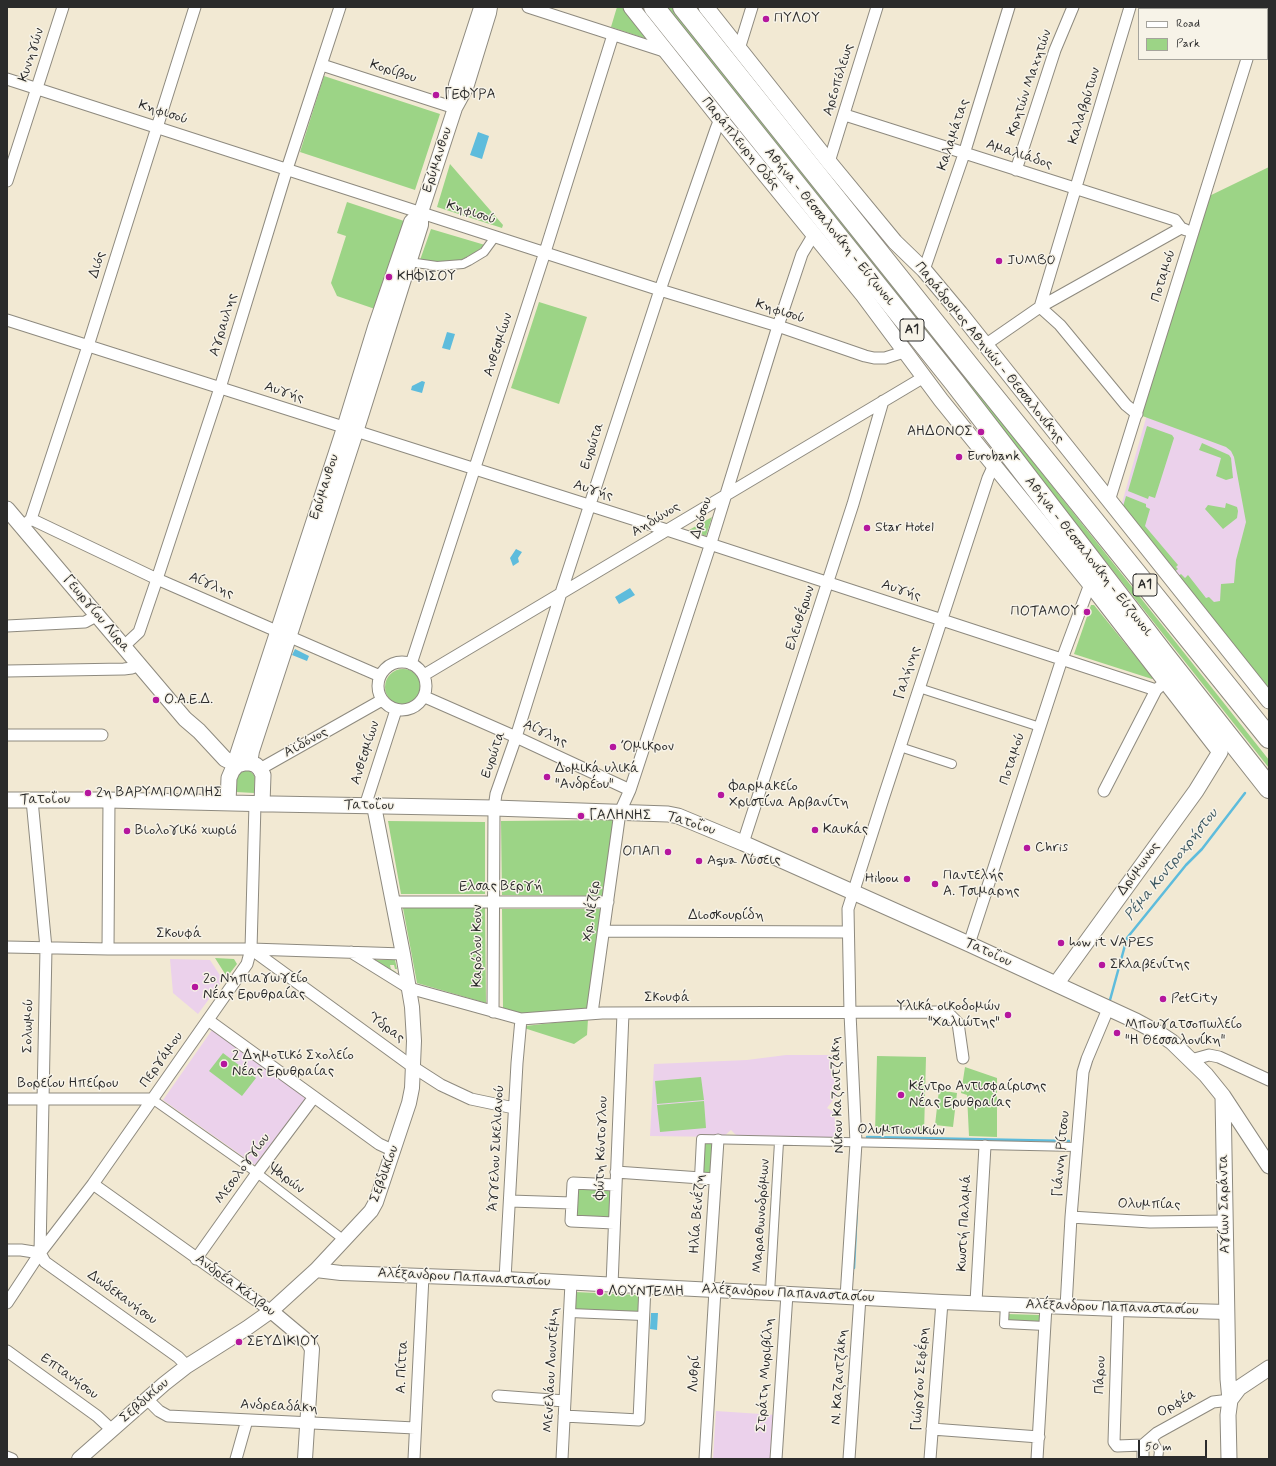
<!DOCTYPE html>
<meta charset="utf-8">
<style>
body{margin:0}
#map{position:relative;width:1276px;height:1466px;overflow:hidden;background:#f2e9d3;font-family:Mynerve,sans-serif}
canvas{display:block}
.frame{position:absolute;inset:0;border:8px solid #2b2b2b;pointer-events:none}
.legend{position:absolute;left:1138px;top:8px;width:130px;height:52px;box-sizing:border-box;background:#f7f3e8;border:1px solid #a5a39c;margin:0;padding:5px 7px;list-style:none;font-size:12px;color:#2b2b2b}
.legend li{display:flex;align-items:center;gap:8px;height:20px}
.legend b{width:20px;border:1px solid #a5a39c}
.scale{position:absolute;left:1138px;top:1440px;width:69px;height:18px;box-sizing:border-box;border:2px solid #2b2b2b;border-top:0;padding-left:5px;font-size:12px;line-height:14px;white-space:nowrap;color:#2b2b2b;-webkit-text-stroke:3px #f7f3e8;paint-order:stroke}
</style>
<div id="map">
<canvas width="1276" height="1466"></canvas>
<div class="frame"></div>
<ul class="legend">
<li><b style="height:5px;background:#fff"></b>Road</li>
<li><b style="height:11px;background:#9cd486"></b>Park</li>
</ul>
<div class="scale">50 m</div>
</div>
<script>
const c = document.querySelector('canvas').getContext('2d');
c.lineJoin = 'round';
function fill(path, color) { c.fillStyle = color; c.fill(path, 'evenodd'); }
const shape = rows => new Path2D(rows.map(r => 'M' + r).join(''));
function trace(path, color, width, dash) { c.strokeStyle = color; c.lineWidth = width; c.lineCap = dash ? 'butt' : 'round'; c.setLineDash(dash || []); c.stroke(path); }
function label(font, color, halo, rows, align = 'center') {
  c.font = font + ' Mynerve,sans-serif'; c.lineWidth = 3; c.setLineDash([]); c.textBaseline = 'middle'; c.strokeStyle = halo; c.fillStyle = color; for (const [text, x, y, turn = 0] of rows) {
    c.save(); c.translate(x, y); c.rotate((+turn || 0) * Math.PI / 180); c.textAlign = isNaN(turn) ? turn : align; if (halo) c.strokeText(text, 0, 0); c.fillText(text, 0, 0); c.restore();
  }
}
const built = shape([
 [1150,404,1232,435,1253,527,1228,610,1210,624,1120,510],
 [170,959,210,960,223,980,198,1014,173,993],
 [212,1030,306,1098,255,1165,163,1100],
 [786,1055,833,1055,837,1095,827,1108,834,1112,837,1140,738,1137,731,1130,723,1137,650,1136,654,1064,747,1060],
 [716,1411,776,1415,773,1459,713,1459]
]);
const green = shape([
 [617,7,622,7,647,39,611,27],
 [667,7,673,7,1269,760,1269,768],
 [324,76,440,114,415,190,300,152],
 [450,164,503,225,502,228,437,207],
 [1269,167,1269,694,1176,578,1181,574,1185,578,1188,575,1206,598,1209,597,1214,602,1220,601,1221,584,1234,583,1236,560,1246,522,1234,457,1231,451,1226,447,1137,414,1203,199],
 [347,202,404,221,375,309,337,296,331,283,346,236,337,233],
 [431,229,485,245,476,252,457,262,435,262,420,260],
 [539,302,587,317,559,404,511,388],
 [1147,426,1172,435,1174,438,1155,498,1149,496,1148,499,1128,491],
 [1202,443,1229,455,1231,458,1233,478,1226,480,1216,476,1221,458,1199,450],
 [1126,496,1146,504,1146,507,1150,509,1145,526,1178,565,1176,567,1178,569,1173,573,1122,510],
 [1226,503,1237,507,1238,511,1237,518,1223,529,1205,509,1208,505,1225,508],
 [712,517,706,536,689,530],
 [1091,605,1094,605,1153,678,1152,679,1074,654],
 '385 687a18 18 0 1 1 36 0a18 18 0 1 1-36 0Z',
 [243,770,250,771,254,775,255,778,254,793,236,792,237,777],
 [615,820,604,896,502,895,501,821],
 [388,821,485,822,485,894,401,894],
 [403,908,485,908,486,1003,417,983],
 [502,909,602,909,588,1009,521,1015,503,1009],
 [215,958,234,959,237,964,227,977],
 [375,960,395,960,397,969,395,969,394,965,390,965,391,969,396,972,395,973],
 [588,1019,587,1035,574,1044,524,1028,525,1026],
 [223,1053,256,1078,242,1096,209,1071],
 [877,1056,926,1057,924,1134,875,1133],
 [965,1067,997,1078,997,1137,969,1136,967,1095,961,1093],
 [701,1077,704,1100,657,1104,655,1081],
 [939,1090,957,1093,953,1127,935,1125],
 [704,1101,706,1128,660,1132,657,1105],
 [706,1142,713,1143,712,1175,703,1176,702,1147],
 [575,1186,611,1187,610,1219,573,1219],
 [575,1292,641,1295,640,1313,574,1310],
 [1007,1314,1040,1315,1040,1323,1007,1322]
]);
const water = shape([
 [478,132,489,136,482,159,470,155],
 [447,332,455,334,450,350,442,348],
 [422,381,425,382,422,393,411,390,412,386],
 [516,549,522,552,518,558,519,562,513,566,510,558],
 [630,588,635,595,619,604,615,597],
 [295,649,309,656,307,661,292,655],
 [651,1313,658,1313,657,1330,650,1329]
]);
const stream = shape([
 [1110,1000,1127,938,1186,865,1202,849,1245,793],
 [867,1137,1069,1141],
 [854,1268,857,1205]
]);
const pedestrian = shape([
 [409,262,437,266,463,264,469,261,484,252,495,237],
 [919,688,1040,727],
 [900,747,952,764],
 [152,1099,257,1173,344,1240],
 [699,1178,701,1139,1077,1147],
 [770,1293,779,1142],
 [1005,1304,1004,1324,1045,1326],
 [570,1313,643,1316],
 [1152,1438,1159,1451,1158,1459]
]);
const minor = shape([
 [528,7,667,52],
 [1130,7,1040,307,1060,325,1126,405,1137,414],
 [1241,7,1248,9],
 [1263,9,1263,7],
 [739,49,752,7],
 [322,65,455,108],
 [7,79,660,290,778,326,865,356,874,358,885,358,904,352],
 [845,115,1175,220,1181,228],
 [829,162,877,7],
 [1016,170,1055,50,1073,7],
 [7,181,63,7],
 [924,270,964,154,1009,7],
 [7,320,667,530,1156,690,1166,681],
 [985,345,1040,307,1181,228,1186,230],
 [1109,501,1247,59],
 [31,519,157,579,380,676],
 [22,527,31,519,88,346,195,7],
 [7,626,85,622,98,615],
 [124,646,139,632,157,579,220,388,287,169,340,7],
 '378 686a24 24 0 1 1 48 0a24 24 0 1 1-48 0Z',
 [411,664,545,252,613,35],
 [7,671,124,669,132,668,139,665],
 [424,675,924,377],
 [425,697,516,737,630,790],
 [7,735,102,735],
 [260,769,382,700],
 [1104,791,1156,690],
 [32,800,46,948,40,1253,45,1262,178,1357,187,1366],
 [365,806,396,710],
 [743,843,853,504,883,401],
 [393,902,608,902],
 [604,931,848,932],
 [969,944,1062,659,1090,584],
 [7,947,108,949,251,949,403,954],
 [108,949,109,800],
 [251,949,413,1067,441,1085,471,1099,514,1108],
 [351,952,409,988,521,1019,602,1013,938,1012,949,1014,958,1023,963,1058],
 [493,1012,494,808,496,794,516,737,561,593,660,290,716,129,720,119],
 [592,1013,620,812,630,790,710,546,778,326,802,254,814,234],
 [208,1020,379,1144,394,1151],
 [1191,1060,1209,1055,1219,1057,1269,1080],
 [7,1099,152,1099],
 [616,1172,715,1179],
 [93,1184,271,1311],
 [510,1201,572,1203],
 [1071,1217,1150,1222,1225,1221],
 [614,1223,571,1221,573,1183,615,1185],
 [7,1250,21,1250,40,1253],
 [196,1259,257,1173,314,1097],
 [505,1279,517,1063,521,1019],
 [612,1285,623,1013],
 [708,1290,718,1140],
 [846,1297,856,1143,850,1013,848,909,883,799,988,478,994,465],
 [976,1302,985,1146],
 [7,1303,40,1253,93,1184,247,964,251,949,255,804],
 [1066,1307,1071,1217,1083,1072,1087,1059,1108,1009],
 [1118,1309,1114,1442,1117,1446,1143,1445],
 [7,1351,97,1416,112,1430],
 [498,1396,565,1401],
 [147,1399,159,1411,168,1416,415,1428],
 [564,1416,639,1420,645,1286],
 [932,1429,1039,1437],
 [1143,1445,1157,1433,1213,1402,1230,1400],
 [7,1457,12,1459],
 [236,1459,247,1420],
 [414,1459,423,1276],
 [562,1459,571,1283],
 [705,1459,715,1290],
 [776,1459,787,1294],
 [849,1459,860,1297],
 [930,1459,942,1302],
 [1037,1459,1046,1306],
 [1143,1459,1143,1445]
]);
const tertiary = shape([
 [455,104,456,85,480,11,482,7],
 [250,763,252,751,356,432,421,225,421,212,455,108,466,88,489,13,490,7],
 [237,765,237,755,344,428,375,327,411,222,421,212],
 [316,1270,341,1273,505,1279,942,1302,1118,1309,1227,1312],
 [271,1311,308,1342,312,1349,305,1459],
 [79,1459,164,1384,187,1366,247,1328,271,1311,316,1270,371,1211,376,1202,409,1103,412,1088,414,1041,412,1007,403,954,374,806]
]);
const secondary = shape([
 [631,7,720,119,863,295,941,400,1090,584,1220,752,1196,791,1056,984],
 [706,7,829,162,895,242,924,270,960,313,1269,701],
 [7,509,185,719,199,731,225,759,237,765],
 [7,800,109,800,273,804,494,808,668,814,678,816,743,843,969,944,1136,1021,1160,1034,1172,1042,1206,1075,1223,1096,1269,1166],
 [228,803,229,778,232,771,237,765,244,763,250,763,256,765,260,769,263,775,262,804],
 [1223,1096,1228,1379,1230,1400,1228,1415,1229,1459],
 [1230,1400,1239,1388,1269,1368]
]);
const motorway = shape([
 [654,7,954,382,1165,656,1269,788],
 [683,7,970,367,1269,738]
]);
const markers = [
 [766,19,4,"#b5179e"],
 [436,95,4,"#b5179e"],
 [999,261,4,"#b5179e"],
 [389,277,4,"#b5179e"],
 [981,432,4,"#b5179e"],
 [959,457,4,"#b5179e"],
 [867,528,4,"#b5179e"],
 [1087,612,4,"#b5179e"],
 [156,700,4,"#b5179e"],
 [613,747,4,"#b5179e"],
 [547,777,4,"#b5179e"],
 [88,793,4,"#b5179e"],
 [721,795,4,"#b5179e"],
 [581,816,4,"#b5179e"],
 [815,830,4,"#b5179e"],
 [127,831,4,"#b5179e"],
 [1027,848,4,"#b5179e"],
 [668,852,4,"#b5179e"],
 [699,861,4,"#b5179e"],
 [907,879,4,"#b5179e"],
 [935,884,4,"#b5179e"],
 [1061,943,4,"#b5179e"],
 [1102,965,4,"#b5179e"],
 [195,987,4,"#b5179e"],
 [1163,999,4,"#b5179e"],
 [1008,1015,4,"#b5179e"],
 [1117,1033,4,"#b5179e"],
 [224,1064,4,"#b5179e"],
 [901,1095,4,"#b5179e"],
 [600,1292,4,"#b5179e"],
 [239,1342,4,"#b5179e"]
];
const shields = [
 [912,330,24],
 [1145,585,24]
];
const shieldNames = [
 ["Α1",912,330],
 ["Α1",1145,585]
];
const poiNames = [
 ["ΠΥΛΟΥ",774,19],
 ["ΓΕΦΥΡΑ",444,95],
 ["JUMBO",1007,261],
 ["ΚΗΦΙΣΟΥ",397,277],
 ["ΑΗΔΟΝΟΣ",973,432,"right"],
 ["Eurobank",967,457],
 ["Star Hotel",875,528],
 ["ΠΟΤΑΜΟΥ",1079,612,"right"],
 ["Ο.Α.Ε.Δ.",164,700],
 ["Όμικρον",621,747],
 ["Δομικά υλικά",555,769],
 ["\"Ανδρέου\"",555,785],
 ["Φαρμακείο",729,787],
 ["Χριστίνα Αρβανίτη",729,803],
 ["2η ΒΑΡΥΜΠΟΜΠΗΣ",96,793],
 ["ΓΑΛΗΝΗΣ",589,816],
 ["Καυκάς",823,830],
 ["Βιολογικό χωριό",135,831],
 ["Chris",1035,848],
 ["ΟΠΑΠ",660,852,"right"],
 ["Aqua Λύσεις",707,861],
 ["Παντελής",943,876],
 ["Α. Τσιμαρης",943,892],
 ["Hibou",899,879,"right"],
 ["how it VAPES",1069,943],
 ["Σκλαβενίτης",1110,965],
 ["2ο Νηπιαγωγείο",203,979],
 ["Νέας Ερυθραίας",203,995],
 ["PetCity",1171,999],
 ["Υλικά οικοδομών",1000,1007,"right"],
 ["\"Χαλιώτης\"",1000,1023,"right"],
 ["Μπουγατσοπωλείο",1125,1025],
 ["\"Η Θεσσαλονίκη\"",1125,1041],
 ["2 Δημοτικό Σχολείο",232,1056],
 ["Νέας Ερυθραίας",232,1072],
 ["Κέντρο Αντισφαίρισης",909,1087],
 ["Νέας Ερυθραίας",909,1103],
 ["ΛΟΥΝΤΕΜΗ",608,1292],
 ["ΣΕΥΔΙΚΙΟΥ",247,1342]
];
const streetNames = [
 ["Κυνηγών",32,55,-72],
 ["Κορίβου",393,72,18],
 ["Αρεοπόλεως",839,80,-73],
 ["Κρητών Μαχητών",1030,83,-71],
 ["Καλαβρύτων",1085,106,-73],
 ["Κηφισού",163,113,18],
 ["Καλαμάτας",954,135,-72],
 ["Παράπλευρη Οδός",740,144,51],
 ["Αμαλιάδος",1019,155,18],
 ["Ερύμανθου",438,160,-72],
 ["Κηφισού",471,213,18],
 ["Αθήνα - Θεσσαλονίκη - Εύζωνοι",829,227,51],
 ["Διός",98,265,-73],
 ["Ποταμού",1164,276,-73],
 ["Κηφισού",780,312,18],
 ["Αγραυλης",224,325,-73],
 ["Ανθεσμίων",499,345,-72],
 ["Παράδρομος Αθηνών - Θεσσαλονίκης",989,353,51],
 ["Αυγής",284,393,18],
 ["Ευρώτα",593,446,-72],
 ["Ερύμανθου",325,487,-72],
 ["Αυγής",593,491,17],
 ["Δρόσου",702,518,-73],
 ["Αηδώνος",656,520,-31],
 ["Αθήνα - Θεσσαλονίκη - Εύζωνοι",1088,557,52],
 ["Αίγλης",211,586,23],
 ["Αυγής",901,591,18],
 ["Γεωργίου Λύρα",96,614,50],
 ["Ελευθέρων",801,618,-72],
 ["Γαλήνης",908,673,-72],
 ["Αίγλης",545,734,25],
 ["Αϊδόνος",306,743,-29],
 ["Ανθεσμίων",366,753,-72],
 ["Ευρώτα",494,755,-71],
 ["Ποταμού",1013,759,-72],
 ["Τατοΐου",45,800],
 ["Τατοΐου",369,806,1],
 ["Τατοΐου",691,824,18],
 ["Δρύμωνος",1139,869,-54],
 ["Ελσας Βεργή",501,887],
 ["Χρ. Νέζερ",592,911,-82],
 ["Διοσκουρίδη",726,916],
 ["Σκουφά",179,934],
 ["Καρόλου Κουν",478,946,-90],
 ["Τατοΐου",988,953,25],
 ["Σκουφά",667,998],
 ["Σολωμού",29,1026,-89],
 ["Ύδρας",386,1028,36],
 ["Περγάμου",162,1060,-55],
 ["Βορείου Ηπείρου",68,1084],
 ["Νίκου Καζαντζάκη",838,1095,-92],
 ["Ολυμπιονικών",901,1131,1],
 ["Άγγελου Σικελιανού",497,1148,-87],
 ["Φώτη Κόντογλου",602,1148,-88],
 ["Γιάννη Ρίτσου",1062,1154,-85],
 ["Μεσολογγίου",243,1169,-54],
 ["Σεβδικίου",385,1174,-70],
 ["Ψαρών",286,1179,37],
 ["Αγίων Σαράντα",1225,1204,-91],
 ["Ολυμπίας",1149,1205,1],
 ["Ηλία Βενέζη",698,1214,-86],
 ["Μαραθωνοδρόμων",762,1216,-86],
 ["Κωστή Παλαμά",965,1223,-87],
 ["Αλέξανδρου Παπαναστασίου",464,1278,3],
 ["Ανδρέα Κάλβου",235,1286,36],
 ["Αλέξανδρου Παπαναστασίου",788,1294,3],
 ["Δωδεκανήσου",122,1298,36],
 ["Αλέξανδρου Παπαναστασίου",1112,1308,2],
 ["Α. Πίττα",403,1367,-87],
 ["Μενελάου Λουντέμη",552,1370,-87],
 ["Λυθρί",695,1374,-87],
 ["Στράτη Μυριβίλη",766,1375,-86],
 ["Πάρου",1101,1375,-88],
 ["Επτανήσου",69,1377,36],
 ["Ν. Καζαντζάκη",840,1377,-86],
 ["Γιώργου Σεφέρη",921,1379,-86],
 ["Σεβδικίου",145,1401,-41],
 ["Ορφέα",1177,1404,-30],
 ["Ανδρεαδάκη",279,1407,3]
];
const waterNames = [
 ["Ρέμα Κοντροχρήστου",1172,865,-51]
];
fill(built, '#ebd1eb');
fill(green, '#9cd486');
fill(water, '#5ebcdc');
trace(stream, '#5ebcdc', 2.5);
trace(pedestrian, '#8e8a7f', 10);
trace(minor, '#8e8a7f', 13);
trace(tertiary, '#8e8a7f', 16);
trace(secondary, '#8e8a7f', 17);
trace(motorway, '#8e8a7f', 22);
trace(pedestrian, '#fff', 8);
trace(minor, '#fff', 11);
trace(tertiary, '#fff', 14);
trace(secondary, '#fff', 15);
trace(motorway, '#fff', 20);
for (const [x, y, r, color] of markers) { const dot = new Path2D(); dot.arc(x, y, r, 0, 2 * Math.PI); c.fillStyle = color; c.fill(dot); trace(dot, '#f7f3e8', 1.5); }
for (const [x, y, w] of shields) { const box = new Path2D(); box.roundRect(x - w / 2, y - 11, w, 22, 3); c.fillStyle = '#f7f3e8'; c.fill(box); trace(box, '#2b2b2b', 1); }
label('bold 13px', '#2b2b2b', null, shieldNames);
label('14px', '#2b2b2b', '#f7f3e8', poiNames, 'left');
label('14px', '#2b2b2b', '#f7f3e8', streetNames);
label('italic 15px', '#3a5660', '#f7f3e8', waterNames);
</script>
